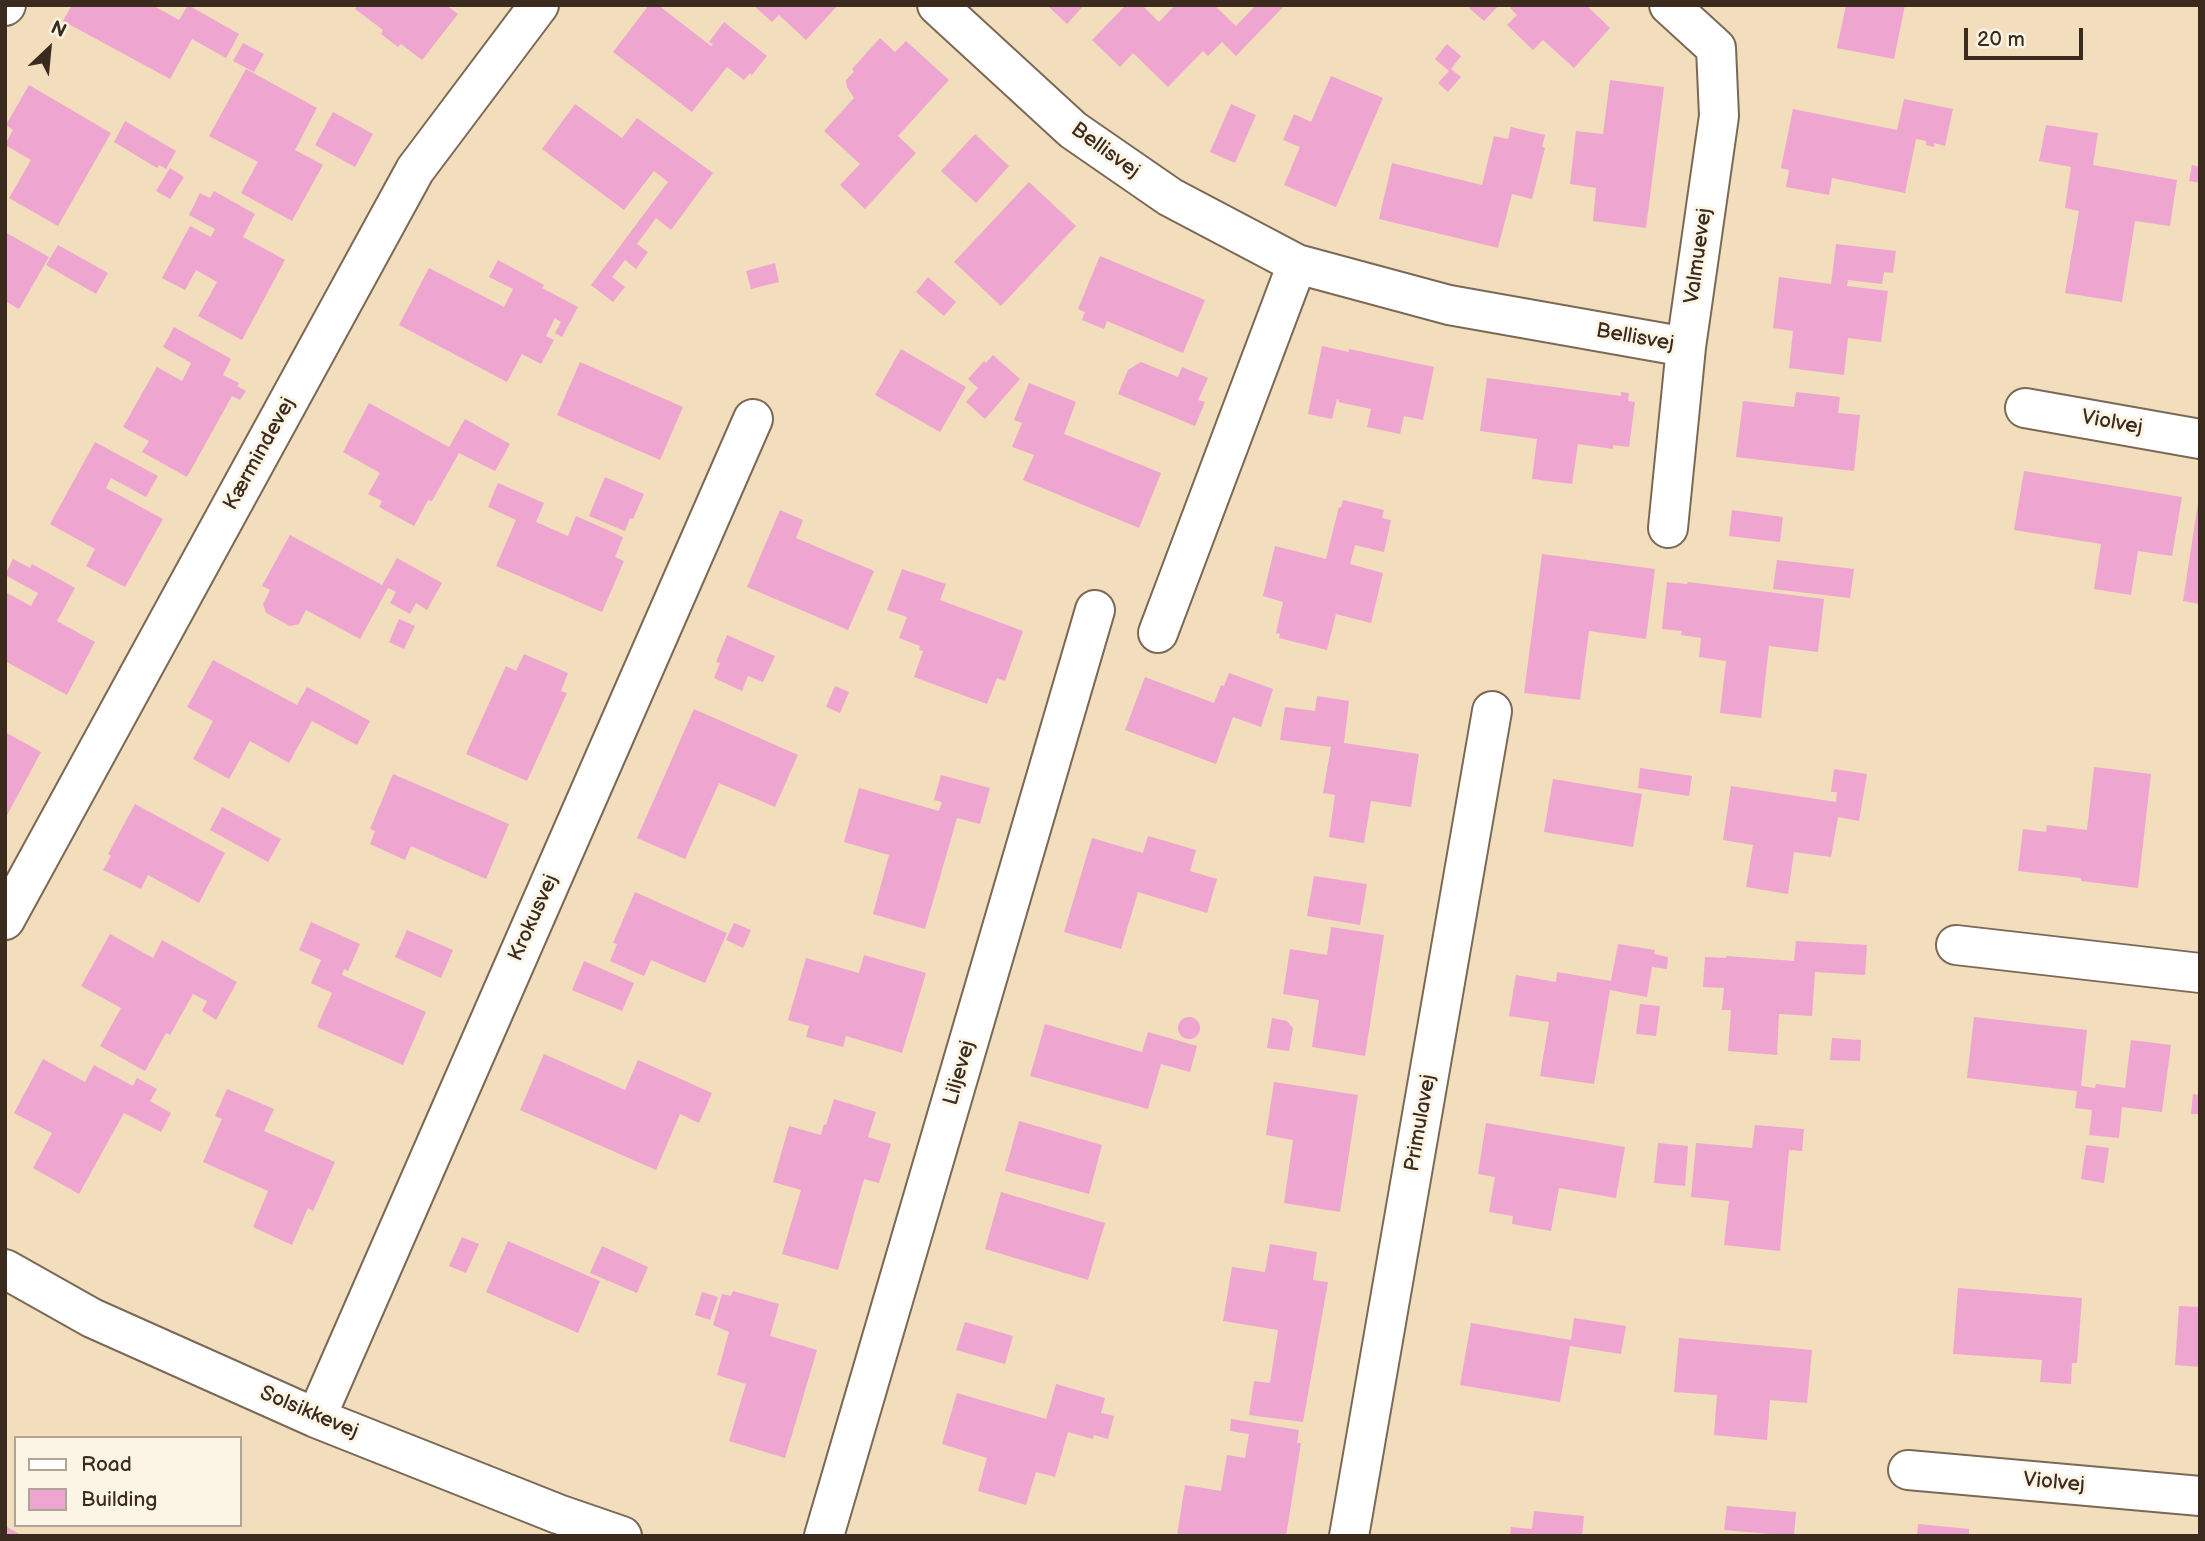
<!DOCTYPE html>
<meta charset="utf-8">
<style>
body{margin:0}
#map{position:relative;width:2205px;height:1541px;overflow:hidden;background:#f2ddbd;font-family:"Balsamiq Sans",sans-serif}
canvas{display:block}
.frame{position:absolute;inset:0;border:7px solid #3b2a1e;pointer-events:none}
.legend{position:absolute;left:14px;top:1436px;width:228px;height:91px;box-sizing:border-box;background:#fcf5e5;border:2px solid #afa495;margin:0;padding:9px 12px;list-style:none;font-size:21px;color:#3b2a1e}
.legend li{display:flex;align-items:center;gap:14px;height:35px}
.legend b{width:35px;border:2px solid #afa495}
.north{position:absolute;left:14px;top:14px;width:70px;height:70px;-webkit-text-stroke:5px #fcf5e5;paint-order:stroke;rotate:26deg;font-size:19px;font-weight:700;line-height:28px;text-align:center;color:#3b2a1e}
.north::after{content:'';display:block;margin:auto;width:24px;height:32px;background:#3b2a1e;clip-path:polygon(50% 0,100% 100%,50% 72%,0 100%)}
.scale{position:absolute;left:1964px;top:28px;width:119px;height:32px;box-sizing:border-box;border:4px solid #3b2a1e;border-top:0;padding-left:9px;font-size:21px;line-height:24px;white-space:nowrap;color:#3b2a1e;-webkit-text-stroke:5px #fcf5e5;paint-order:stroke}
</style>
<div id="map">
<canvas width="2205" height="1541"></canvas>
<div class="frame"></div>
<ul class="legend">
<li><b style="height:9px;background:#fff"></b>Road</li>
<li><b style="height:19px;background:#eea6d0"></b>Building</li>
</ul>
<div class="north">N</div>
<div class="scale">20 m</div>
</div>
<script>
const c = document.querySelector('canvas').getContext('2d');
c.lineJoin = 'round';
function fill(path, color) { c.fillStyle = color; c.fill(path, 'evenodd'); }
const shape = rows => new Path2D(rows.map(r => 'M' + r).join(''));
function trace(path, color, width, dash) { c.strokeStyle = color; c.lineWidth = width; c.lineCap = dash ? 'butt' : 'round'; c.setLineDash(dash || []); c.stroke(path); }
function label(font, color, halo, rows, align = 'center') {
  c.font = font + ' "Balsamiq Sans",sans-serif'; c.lineWidth = 6; c.setLineDash([]); c.textBaseline = 'middle'; c.strokeStyle = halo; c.fillStyle = color; for (const [text, x, y, turn = 0] of rows) {
    c.save(); c.translate(x, y); c.rotate((+turn || 0) * Math.PI / 180); c.textAlign = isNaN(turn) ? turn : align; if (halo) c.strokeText(text, 0, 0); c.fillText(text, 0, 0); c.restore();
  }
}
const building = shape([
 [72,5,152,5,179,20,188,5,239,34,226,58,192,39,170,79,63,21],
 [358,5,446,5,458,14,422,60,401,44,398,47,381,34,383,30,355,9],
 [649,5,658,5,711,46,713,44,709,42,724,22,767,56,752,75,750,73,744,80,727,67,692,112,613,52],
 [753,5,838,5,806,40,779,15,772,22],
 [1047,5,1084,5,1067,24],
 [1126,5,1142,5,1159,22,1175,5,1214,5,1236,26,1256,5,1285,5,1236,56,1222,42,1208,56,1203,51,1168,87,1133,53,1120,67,1092,40],
 [1471,5,1499,5,1484,21,1469,8],
 [1513,5,1586,5,1610,28,1574,68,1543,40,1533,50,1507,25,1517,15,1510,8],
 [1846,5,1905,5,1894,59,1837,48],
 [880,38,895,52,906,41,949,80,898,136,916,153,865,209,840,185,860,164,824,131,854,98,847,87,846,80,854,72,852,69],
 [243,43,264,54,254,72,233,61],
 [1447,44,1461,56,1451,69,1461,77,1448,92,1438,83,1449,71,1435,59],
 [246,69,317,108,295,150,323,165,292,221,241,193,258,162,209,136],
 [1331,76,1383,98,1336,207,1284,185,1300,147,1283,140,1294,114,1311,122],
 [1610,80,1664,87,1646,228,1593,221,1596,188,1570,184,1576,131,1603,134],
 [29,85,111,133,58,226,9,198,31,160,5,145,13,130,6,125],
 [1904,99,1953,109,1945,146,1934,143,1934,147,1926,145,1926,141,1916,139,1905,193,1832,178,1829,195,1786,187,1789,170,1781,168,1793,109,1897,130],
 [575,104,622,138,637,118,713,173,671,230,656,218,637,244,648,252,636,269,625,260,612,277,625,287,613,302,591,285,668,182,654,171,624,210,542,149],
 [1231,104,1256,115,1235,163,1210,152],
 [333,112,373,134,355,167,315,145],
 [125,121,176,151,166,169,159,165,157,168,114,142],
 [2046,125,2098,133,2093,165,2177,180,2170,226,2135,221,2122,302,2065,293,2079,211,2065,208,2071,167,2039,161],
 [1511,127,1545,135,1542,147,1545,148,1532,199,1512,194,1498,248,1379,219,1392,163,1482,185,1494,136,1508,139],
 [975,134,1009,166,976,203,941,171],
 [2192,165,2200,167,2200,183,2189,181],
 [170,168,184,177,170,199,156,191],
 [1029,182,1076,226,1001,306,954,262],
 [214,191,255,214,243,237,285,260,242,340,198,316,217,282,196,270,185,290,162,278,190,226,211,237,215,229,189,215,200,193,210,198],
 [5,232,49,257,19,309,5,301],
 [1836,244,1896,251,1893,273,1884,272,1882,284,1848,280,1847,286,1888,291,1881,342,1848,338,1844,375,1789,368,1793,331,1773,328,1779,277,1831,284],
 [58,245,108,273,96,294,46,265],
 [1100,256,1205,300,1183,353,1107,321,1104,329,1082,320,1085,312,1078,309],
 [498,260,544,285,542,288,578,307,562,337,555,333,561,322,555,318,546,336,554,340,541,364,522,354,507,382,399,325,429,268,504,307,513,289,489,277],
 [775,263,779,282,751,289,746,271],
 [928,277,956,302,944,316,916,292],
 [174,327,231,359,223,375,239,383,237,386,246,391,240,400,232,396,187,477,142,452,149,441,123,427,157,367,182,381,191,363,163,347],
 [1322,346,1349,352,1349,349,1434,367,1423,420,1404,416,1400,434,1367,427,1371,409,1338,402,1339,400,1337,399,1332,419,1308,414],
 [901,349,966,387,940,432,875,395],
 [993,355,1020,379,985,419,966,402,978,388,968,379,984,361,986,363],
 [580,362,683,407,660,460,557,415],
 [1141,362,1178,377,1182,367,1208,378,1198,400,1205,402,1195,426,1118,394,1128,370],
 [1487,378,1621,396,1621,392,1629,393,1628,401,1635,402,1629,447,1613,445,1613,449,1578,444,1572,484,1532,479,1537,439,1480,431],
 [1029,383,1076,402,1064,434,1161,473,1139,528,1023,480,1034,455,1012,447,1022,423,1014,420],
 [1796,392,1840,397,1838,413,1860,415,1854,471,1736,457,1743,401,1794,407],
 [369,403,449,447,465,419,510,444,495,471,459,453,432,501,428,500,414,526,379,507,382,501,368,494,380,473,343,452],
 [95,442,158,476,146,497,111,478,106,488,163,519,125,587,86,566,95,549,50,524],
 [2024,471,2182,497,2172,556,2138,551,2131,595,2094,589,2101,544,2014,530],
 [605,477,644,494,633,519,630,518,625,531,589,516],
 [498,483,544,503,536,522,568,536,576,516,623,537,615,557,624,561,602,612,496,566,516,520,488,507],
 [1343,500,1384,510,1382,518,1391,520,1384,552,1355,545,1350,564,1383,573,1371,623,1336,614,1327,650,1279,638,1280,634,1276,633,1283,602,1263,596,1275,546,1326,559,1339,507,1341,508],
 [2198,503,2200,503,2200,604,2183,601],
 [780,510,803,520,796,538,874,571,848,630,747,587],
 [1732,510,1783,517,1780,542,1729,536],
 [290,535,382,585,397,558,442,583,427,610,416,603,410,614,390,603,396,592,388,588,360,639,306,610,299,624,290,626,266,613,263,604,270,590,262,586],
 [1542,554,1655,569,1646,639,1589,631,1580,700,1524,693],
 [13,559,30,568,32,564,75,588,57,621,95,642,67,695,5,661,5,592,31,606,38,593,5,575],
 [1777,560,1854,569,1850,598,1773,589],
 [902,569,946,584,940,600,1023,631,1005,681,997,678,987,704,914,677,923,651,919,650,920,646,899,638,907,617,887,610],
 [1667,582,1687,584,1688,582,1824,599,1818,652,1769,646,1761,718,1720,713,1726,661,1699,657,1701,638,1681,635,1682,631,1662,629],
 [399,619,415,626,404,649,389,642],
 [727,635,775,656,763,682,748,676,742,691,714,678,720,663,716,662],
 [524,654,568,673,561,691,567,693,527,781,466,754,506,666,516,671],
 [213,660,297,705,307,687,370,721,357,745,312,721,289,763,250,741,229,779,193,759,213,721,187,707],
 [1229,673,1273,689,1261,727,1233,717,1216,764,1125,730,1145,677,1214,703,1221,685,1224,686],
 [835,686,849,692,840,713,826,707],
 [1317,696,1349,701,1344,743,1419,754,1411,807,1371,801,1364,843,1329,837,1335,795,1323,793,1331,747,1280,740,1285,707,1315,711],
 [694,709,798,755,775,807,719,783,685,859,637,838],
 [5,732,41,752,5,819],
 [2094,767,2151,774,2138,888,2081,881,2081,878,2018,871,2023,829,2046,832,2047,825,2087,830],
 [1640,768,1692,776,1689,796,1638,788],
 [1834,769,1867,774,1859,821,1838,817,1831,857,1794,852,1788,894,1746,887,1753,845,1723,840,1731,786,1836,802,1837,792,1831,792],
 [393,774,509,824,486,879,411,846,405,860,370,844,375,831,370,829],
 [941,775,990,788,980,824,957,818,925,929,873,914,889,855,844,842,859,788,939,811,942,802,934,800],
 [1553,779,1642,794,1633,847,1544,832],
 [135,804,225,853,199,903,148,875,141,889,103,870,111,856,108,854],
 [222,807,281,839,268,862,210,830],
 [1148,836,1196,850,1190,871,1217,879,1207,913,1138,892,1121,949,1064,932,1092,838,1143,853],
 [1314,876,1367,884,1360,925,1307,916],
 [635,892,727,933,705,983,651,960,644,976,610,961,617,944,613,943],
 [311,922,360,944,348,971,344,969,342,975,426,1012,403,1065,317,1027,332,993,311,983,321,960,299,950],
 [734,923,751,930,743,948,726,940],
 [1331,927,1384,935,1365,1056,1312,1047,1319,1000,1283,994,1290,949,1327,955],
 [407,930,453,950,441,978,395,957],
 [110,934,153,958,162,940,237,982,216,1020,202,1011,207,1001,193,994,170,1035,166,1033,145,1071,100,1046,121,1008,81,986],
 [1796,941,1867,945,1865,975,1815,972,1812,1016,1779,1014,1777,1055,1728,1051,1731,1010,1722,1010,1724,988,1703,987,1705,957,1726,958,1726,956,1794,961],
 [1618,944,1655,950,1654,954,1668,957,1667,969,1652,967,1647,997,1610,990,1594,1084,1540,1076,1549,1022,1509,1016,1516,975,1556,982,1557,972,1611,981],
 [864,955,926,973,902,1053,846,1036,843,1047,806,1037,809,1026,788,1020,806,958,859,973],
 [584,961,634,983,622,1011,572,990],
 [1640,1004,1660,1006,1656,1036,1636,1034],
 '1178 1028a11 11 0 1 1 22 0a11 11 0 1 1-22 0Z',
 [1974,1017,2087,1030,2081,1086,2095,1088,2096,1084,2125,1088,2131,1040,2171,1045,2162,1112,2122,1107,2119,1138,2089,1135,2092,1110,2075,1108,2077,1091,1967,1078],
 [1272,1018,1287,1021,1293,1028,1289,1051,1267,1048],
 [1045,1024,1142,1052,1148,1032,1197,1046,1190,1072,1161,1064,1148,1109,1030,1076],
 [1832,1038,1861,1040,1860,1061,1830,1060],
 [544,1054,625,1090,638,1060,712,1093,699,1123,680,1114,656,1170,520,1110],
 [43,1059,85,1082,94,1065,133,1086,137,1078,157,1089,150,1101,171,1113,161,1132,124,1113,79,1194,33,1168,52,1133,14,1113],
 [1274,1082,1358,1095,1340,1212,1284,1203,1293,1140,1266,1135],
 [227,1089,274,1109,264,1131,335,1162,313,1211,308,1208,292,1245,253,1227,268,1191,203,1162,222,1119,215,1116],
 [2193,1094,2200,1095,2200,1114,2191,1114],
 [834,1099,876,1112,868,1137,891,1144,879,1183,864,1179,838,1270,782,1254,801,1190,773,1182,789,1126,821,1135,824,1124,826,1125],
 [1019,1121,1102,1145,1089,1194,1005,1171],
 [1486,1123,1625,1147,1616,1198,1559,1188,1551,1231,1512,1224,1513,1216,1489,1212,1495,1177,1478,1174],
 [1755,1125,1804,1129,1802,1151,1789,1150,1780,1251,1724,1245,1729,1201,1691,1197,1696,1143,1752,1148],
 [1658,1143,1688,1146,1685,1186,1654,1183],
 [2086,1145,2109,1148,2104,1183,2081,1179],
 [1001,1192,1105,1223,1088,1280,985,1249],
 [462,1237,479,1244,466,1273,449,1266],
 [508,1241,600,1281,578,1333,486,1292],
 [1270,1244,1317,1252,1313,1280,1328,1282,1303,1422,1249,1415,1254,1381,1270,1383,1278,1330,1223,1321,1232,1267,1265,1272],
 [602,1246,648,1267,637,1293,590,1273],
 [1958,1288,2082,1298,2077,1363,2072,1363,2071,1384,2040,1382,2042,1360,1953,1354],
 [733,1291,779,1304,770,1336,817,1350,785,1458,729,1441,746,1384,717,1375,729,1332,713,1325,722,1294,731,1296],
 [702,1292,718,1297,710,1320,695,1315],
 [2179,1306,2200,1307,2200,1367,2175,1365],
 [1574,1318,1626,1326,1621,1354,1570,1346,1560,1402,1460,1385,1471,1323,1571,1340],
 [965,1322,1013,1336,1005,1364,956,1350],
 [1679,1338,1812,1350,1807,1403,1770,1400,1767,1440,1714,1435,1717,1395,1674,1392],
 [1056,1384,1105,1398,1101,1413,1114,1416,1108,1439,1094,1435,1093,1439,1068,1432,1055,1477,1036,1472,1026,1505,978,1491,987,1458,942,1444,957,1393,1046,1419],
 [1231,1419,1299,1430,1297,1443,1301,1443,1286,1536,1177,1536,1185,1485,1221,1491,1227,1455,1245,1458,1249,1434,1230,1431],
 [1727,1506,1796,1512,1794,1536,1724,1530],
 [1534,1511,1584,1516,1582,1536,1510,1536,1511,1527,1532,1529],
 [1918,1524,1969,1529,1969,1536,1917,1536],
 [5,1526,23,1536,5,1536]
]);
const minor = shape([
 [937,5,1073,130,1170,197,1297,264,1449,305,1686,347],
 [5,6,6,5],
 [2025,408,2200,439],
 [1668,528,1686,347,1719,116,1716,48,1669,5],
 [1158,633,1297,264],
 [5,920,415,170,539,5],
 [1956,945,2200,973],
 [5,1269,92,1318,316,1418,558,1514,622,1536],
 [316,1418,753,419],
 [1908,1470,2200,1496],
 [824,1536,1095,610],
 [1349,1536,1492,711]
]);
const streetNames = [
 ["Bellisvej",1105,151,36],
 ["Valmuevej",1699,256,-82],
 ["Bellisvej",1635,338,10],
 ["Violvej",2112,423,10],
 ["Kærmindevej",260,454,-61],
 ["Krokusvej",534,918,-66],
 ["Liljevej",960,1073,-74],
 ["Primulavej",1421,1123,-80],
 ["Solsikkevej",309,1413,23],
 ["Violvej",2054,1483,5]
];
fill(building, '#eea6d0');
trace(minor, '#7b6956', 42);
trace(minor, '#fff', 38);
label('21px', '#3b2a1e', '#fcf5e5', streetNames);
</script>
